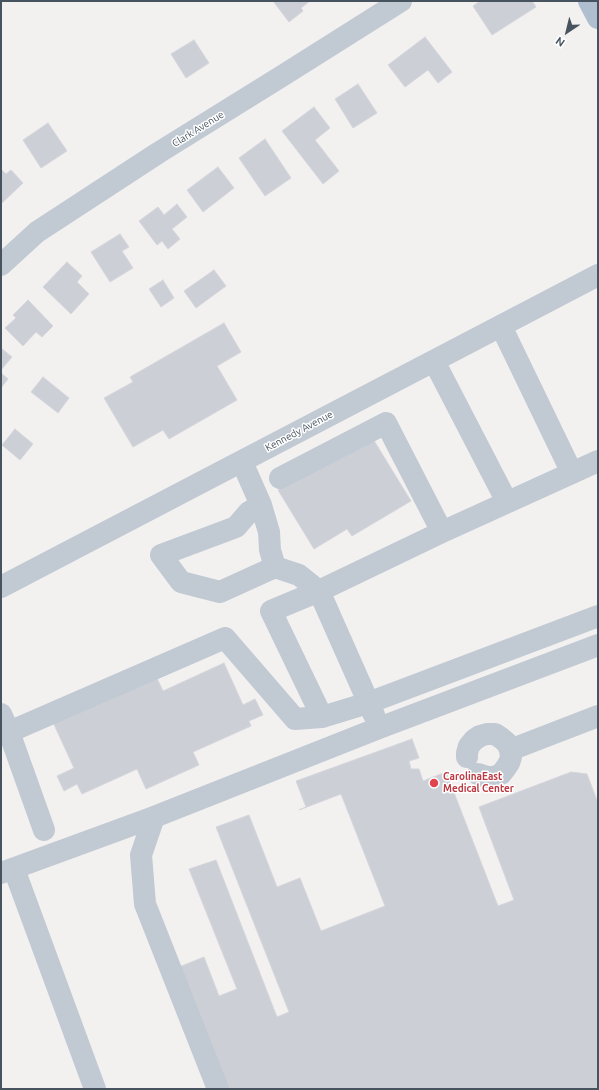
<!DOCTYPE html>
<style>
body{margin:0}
#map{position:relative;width:599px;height:1090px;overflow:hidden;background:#f3f0f0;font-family:Ubuntu,sans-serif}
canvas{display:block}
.frame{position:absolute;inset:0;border:2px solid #47535f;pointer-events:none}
.north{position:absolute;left:547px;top:12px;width:40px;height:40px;-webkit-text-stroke:3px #fff;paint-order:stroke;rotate:215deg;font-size:11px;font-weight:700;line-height:16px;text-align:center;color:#47535f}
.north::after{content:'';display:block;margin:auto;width:14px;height:18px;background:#47535f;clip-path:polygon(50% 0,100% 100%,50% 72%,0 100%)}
</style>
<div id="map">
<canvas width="599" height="1090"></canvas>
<div class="frame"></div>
<div class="north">N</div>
</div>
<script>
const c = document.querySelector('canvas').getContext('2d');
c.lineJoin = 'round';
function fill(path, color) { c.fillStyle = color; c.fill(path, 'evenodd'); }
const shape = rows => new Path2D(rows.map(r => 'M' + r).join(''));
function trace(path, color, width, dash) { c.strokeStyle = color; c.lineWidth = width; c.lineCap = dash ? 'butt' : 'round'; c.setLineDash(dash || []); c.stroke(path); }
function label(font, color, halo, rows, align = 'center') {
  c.font = font + ' Ubuntu,sans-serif'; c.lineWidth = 3; c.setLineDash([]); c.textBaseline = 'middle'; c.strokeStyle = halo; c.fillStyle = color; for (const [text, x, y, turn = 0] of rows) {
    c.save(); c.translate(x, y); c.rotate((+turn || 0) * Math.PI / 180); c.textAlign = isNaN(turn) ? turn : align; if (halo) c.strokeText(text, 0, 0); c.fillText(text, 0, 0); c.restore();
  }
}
const building = shape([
 [273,1,310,1,301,8,303,11,289,22,273,1],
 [480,1,532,1,536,7,492,35,473,6,480,1],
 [425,37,452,72,438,83,428,70,405,87,388,65,425,37],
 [194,40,209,63,186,78,171,54,194,40],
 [358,84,377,113,353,128,335,99,358,84],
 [314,107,330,128,315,140,339,171,323,184,282,131,314,107],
 [48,123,67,151,41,168,23,140,48,123],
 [265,139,291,178,265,196,239,158,265,139],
 [218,167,234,188,203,212,187,190,218,167],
 [1,169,6,174,11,170,23,183,1,204,1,169],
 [177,204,187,217,172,229,180,239,168,249,162,241,157,245,139,221,158,207,164,215,177,204],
 [120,234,129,247,122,251,133,268,110,282,91,252,120,234],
 [67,262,82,276,77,282,89,294,71,314,43,287,67,262],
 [214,270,226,286,196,308,184,291,214,270],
 [163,280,174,298,161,307,149,289,163,280],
 [28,300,53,326,42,337,36,332,23,346,5,328,16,318,13,315,28,300],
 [224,323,241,352,217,366,237,400,169,439,163,430,133,447,104,398,133,382,130,377,224,323],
 [1,348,12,357,1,370,1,348],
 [1,373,8,379,1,388,1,373],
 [43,377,69,398,58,413,31,392,43,377],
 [15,429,33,444,20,460,2,445,15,429],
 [370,434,411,501,352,536,347,529,314,549,278,490,370,434],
 [224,663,243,705,255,699,263,715,249,721,251,726,193,752,199,765,146,789,137,769,82,794,77,784,64,791,57,776,74,768,51,718,154,672,163,691,224,663],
 [412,739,419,758,409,761,411,769,419,769,423,781,446,772,498,906,514,900,479,807,571,772,587,774,598,803,598,1089,227,1089,179,967,204,957,219,996,237,989,189,869,216,860,277,1017,289,1012,216,827,249,815,277,887,300,878,321,931,385,906,341,794,299,810,306,807,296,781,412,739]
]);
const minor = shape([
 [1,265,37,232,158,153,282,76,401,1],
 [501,326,572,473],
 [434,361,507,502],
 [598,461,442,532,319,591,271,611,322,717,368,703,598,616],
 [242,462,261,505,249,512,236,527,161,555,181,582,220,592,275,567,299,575,319,591,374,715],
 [280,478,386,423,442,532],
 [261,505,269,532,270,550,275,567],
 [1,587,598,275],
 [1,714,9,732],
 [510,750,598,716],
 [467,757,467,753,469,746,474,740,480,736,487,734,495,734,501,738,507,743,510,750,511,757,509,763,505,769,501,774,494,777,487,777,478,774],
 [154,817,141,855,145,904,218,1089],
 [44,830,9,732,225,638,295,719,322,717],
 [14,869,95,1089],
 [1,873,154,817,379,728,598,645]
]);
const major = shape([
 [589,1,598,18]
]);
const markers = [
 [434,783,5,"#e0444e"]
];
const streetNames = [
 ["Clark Avenue",198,129,-32],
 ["Kennedy Avenue",299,431,-28]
];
const healthNames = [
 ["CarolinaEast",443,777],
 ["Medical Center",443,789]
];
fill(building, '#cccfd5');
trace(building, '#d4d6dc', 1);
trace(minor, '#c1cad3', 22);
trace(major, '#afbfd0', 22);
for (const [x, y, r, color] of markers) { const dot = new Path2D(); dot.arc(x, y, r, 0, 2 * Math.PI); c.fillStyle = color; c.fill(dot); trace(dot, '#fff', 1.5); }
label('10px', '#47535f', '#fff', streetNames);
label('bold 10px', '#be3a42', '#fff', healthNames, 'left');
</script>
